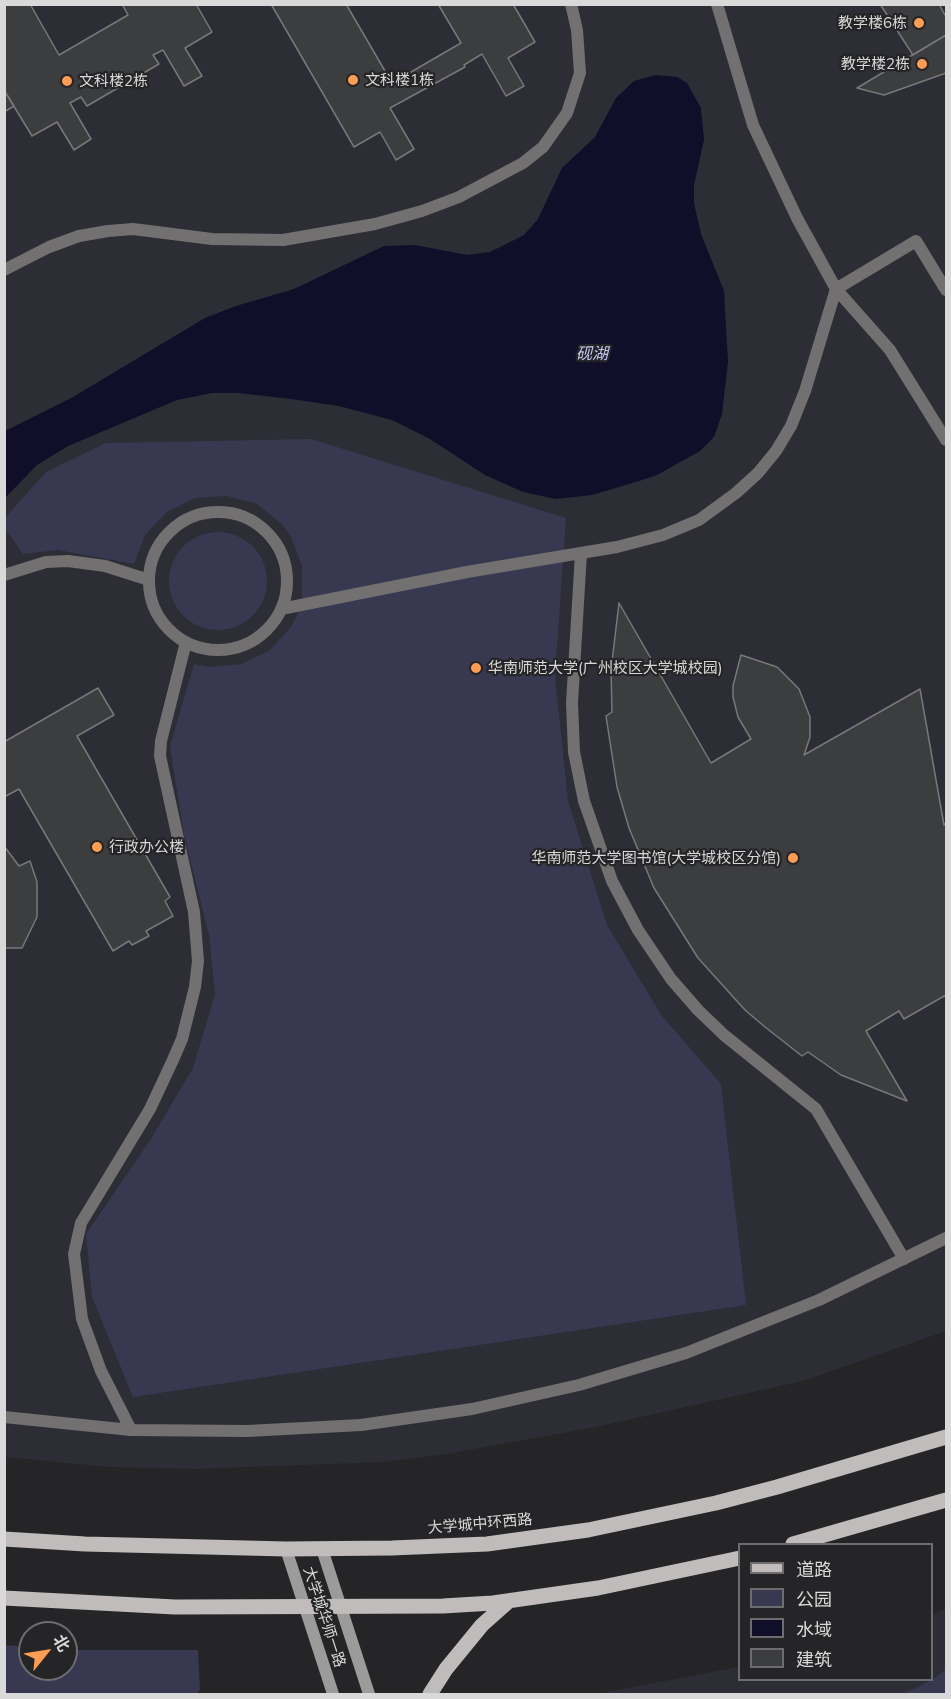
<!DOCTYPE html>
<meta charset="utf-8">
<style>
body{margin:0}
#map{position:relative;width:951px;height:1699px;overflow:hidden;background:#252527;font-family:Mulish,"Noto Sans SC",sans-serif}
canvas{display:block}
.frame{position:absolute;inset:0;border:6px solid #d9d9da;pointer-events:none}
.legend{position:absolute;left:738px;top:1543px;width:195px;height:138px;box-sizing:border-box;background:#252527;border:2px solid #6d6d6f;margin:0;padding:8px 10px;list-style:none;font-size:18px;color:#d9d9da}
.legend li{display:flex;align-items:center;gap:12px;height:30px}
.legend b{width:30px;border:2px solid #6d6d6f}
.north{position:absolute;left:18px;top:1621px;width:60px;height:60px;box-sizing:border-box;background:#252527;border:2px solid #6d6d6f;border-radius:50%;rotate:60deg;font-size:16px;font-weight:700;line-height:24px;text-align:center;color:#d9d9da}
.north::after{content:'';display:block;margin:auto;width:21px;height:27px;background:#fc9d53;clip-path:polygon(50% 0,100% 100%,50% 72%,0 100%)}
</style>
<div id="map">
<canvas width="951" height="1699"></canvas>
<div class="frame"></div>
<ul class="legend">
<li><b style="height:8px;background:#bfbcbb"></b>道路</li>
<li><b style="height:16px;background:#383850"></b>公园</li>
<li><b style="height:16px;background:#100e28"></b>水域</li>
<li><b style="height:16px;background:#3c3d3f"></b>建筑</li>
</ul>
<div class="north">北</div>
</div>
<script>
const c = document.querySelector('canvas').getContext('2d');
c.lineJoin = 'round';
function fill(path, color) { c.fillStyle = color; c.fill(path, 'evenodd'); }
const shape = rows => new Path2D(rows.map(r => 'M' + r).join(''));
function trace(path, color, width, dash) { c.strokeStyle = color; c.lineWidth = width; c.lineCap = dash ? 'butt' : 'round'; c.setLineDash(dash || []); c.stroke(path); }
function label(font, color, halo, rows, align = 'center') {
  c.font = font + ' Mulish,"Noto Sans SC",sans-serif'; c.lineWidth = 4.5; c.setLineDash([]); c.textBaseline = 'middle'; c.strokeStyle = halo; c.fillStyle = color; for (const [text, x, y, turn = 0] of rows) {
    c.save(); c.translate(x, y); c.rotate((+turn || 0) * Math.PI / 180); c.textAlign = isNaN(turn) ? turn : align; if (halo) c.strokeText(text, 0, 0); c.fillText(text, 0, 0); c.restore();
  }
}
const built = shape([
 [4,5,946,5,946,1331,803,1381,596,1427,446,1454,385,1462,195,1469,109,1467,5,1457],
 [946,1609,946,1694,595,1694,739,1667,740,1680,932,1680,932,1614]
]);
const green = shape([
 [311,439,566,518,555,677,568,801,607,925,662,1016,721,1084,746,1305,133,1397,92,1297,86,1234,149,1142,193,1068,215,994,209,935,184,835,170,746,194,664,209,667,241,664,269,651,291,627,298,613,302,598,302,566,291,537,282,524,257,504,227,496,195,498,167,512,145,535,134,564,58,550,23,554,5,528,4,519,46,472,106,443],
 '169 581a49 49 0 1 1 98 0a49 49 0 1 1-98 0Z',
 [5,1645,30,1647,30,1669,66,1669,66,1650,198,1650,200,1689,197,1694,5,1693],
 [946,1669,946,1694,903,1694,932,1680]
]);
const water = shape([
 [656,75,677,77,687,83,701,108,704,140,694,185,694,203,701,234,724,291,728,362,722,414,714,437,700,451,657,475,639,481,592,495,556,499,523,492,485,475,430,439,392,420,339,406,291,399,238,393,212,393,177,400,68,446,37,465,5,498,5,431,73,397,205,318,236,306,294,289,384,246,415,245,467,255,490,252,524,235,538,219,562,168,595,137,616,98,634,81]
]);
const building = shape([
 [4,4,30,4,59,55,128,15,122,4,196,4,212,32,185,48,202,76,184,86,163,50,153,55,159,64,87,106,81,97,70,103,91,139,74,150,57,122,32,136,4,90,4,4],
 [271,4,346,4,392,83,461,43,438,4,513,4,535,42,508,58,524,86,506,96,482,54,464,65,465,67,390,108,414,149,396,160,380,132,354,147,271,4],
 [880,4,939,4,946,17,946,35,913,55,880,4],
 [946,35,946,73,884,95,857,88,946,35],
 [4,90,14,106,4,112,4,90],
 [619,603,711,763,751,739,738,717,733,697,733,686,741,655,777,667,799,689,810,717,810,737,804,755,920,689,944,825,946,823,946,995,904,1019,899,1011,866,1031,907,1101,841,1075,808,1052,802,1056,765,1027,745,1010,698,958,654,888,629,828,617,787,606,716,612,712,611,670,619,603],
 [98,688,114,715,77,736,170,897,165,901,173,916,146,931,149,936,132,945,129,941,113,951,19,789,4,797,4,742,98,688],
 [4,846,19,866,30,861,37,882,37,917,22,948,4,948,4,846]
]);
const lane = shape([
 [717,4,753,125,797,218,836,289,890,350,946,440],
 [4,270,49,247,79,236,108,231,133,229,212,239,283,240,375,224,422,211,459,197,523,163,543,147,567,113,580,73,577,30,571,4],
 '149 581a69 69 0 1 1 138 0a69 69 0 1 1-138 0Z',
 [581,553,572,703,574,752,584,801,612,881,638,930,671,979,698,1010,724,1035,816,1109,904,1259],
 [4,575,46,562,68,561,105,566,149,580],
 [281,609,467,572,617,547,663,535,699,520,736,493,758,473,776,451,791,426,805,391,836,289,916,241,946,290],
 [4,1417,131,1430,247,1431,361,1425,472,1409,579,1385,686,1353,819,1300,946,1238],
 [131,1430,101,1371,82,1319,74,1254,81,1223,150,1109,172,1062,182,1039,195,987,198,961,194,912,160,756,161,741,186,642]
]);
const secondary = shape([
 [286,1549,333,1694],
 [322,1549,369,1694]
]);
const primary = shape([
 [4,1539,85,1544,286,1549,392,1548,487,1544,588,1530,716,1503,777,1487,946,1437],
 [793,1544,946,1500],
 [4,1598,175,1607,443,1606,493,1603,598,1588,740,1558],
 [430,1694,446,1669,482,1625,509,1601]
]);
const markers = [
 [919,23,6,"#fc9d53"],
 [922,64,6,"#fc9d53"],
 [353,80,6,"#fc9d53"],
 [67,81,6,"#fc9d53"],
 [476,668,6,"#fc9d53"],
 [97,847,6,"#fc9d53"],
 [793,858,6,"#fc9d53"]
];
const poiNames = [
 ["教学楼6栋",907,23,"right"],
 ["教学楼2栋",910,64,"right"],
 ["文科楼1栋",365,80],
 ["文科楼2栋",79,81],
 ["华南师范大学(广州校区大学城校园)",488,668],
 ["行政办公楼",109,847],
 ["华南师范大学图书馆(大学城校区分馆)",781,858,"right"]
];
const streetNames = [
 ["大学城中环西路",480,1524,-5],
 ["大学城华师一路",324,1617,72]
];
const waterNames = [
 ["砚湖",592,354]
];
fill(built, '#2c2d35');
fill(green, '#383850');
fill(water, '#100e28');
fill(building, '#3c3d3f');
trace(building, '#78787b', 1.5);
trace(lane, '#727070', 12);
trace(secondary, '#9d9b9a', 12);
trace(primary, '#bfbcbb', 15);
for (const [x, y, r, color] of markers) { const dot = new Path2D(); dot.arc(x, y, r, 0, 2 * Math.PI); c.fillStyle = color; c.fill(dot); trace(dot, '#252527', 2); }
label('15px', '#d9d9da', '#252527', poiNames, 'left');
label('15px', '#d9d9da', '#252527', streetNames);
label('italic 16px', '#c7c8f7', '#252527', waterNames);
</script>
